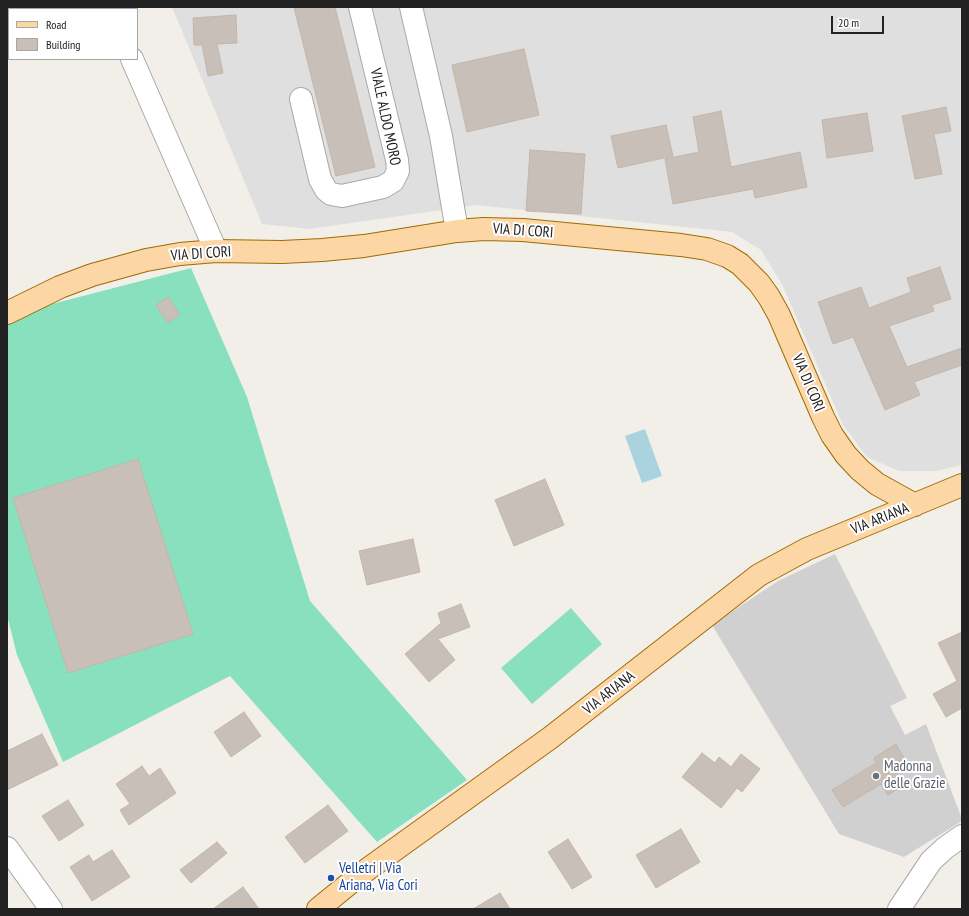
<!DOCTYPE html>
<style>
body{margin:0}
#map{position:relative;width:969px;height:916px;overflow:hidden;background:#f2efe9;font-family:"PT Sans Narrow",sans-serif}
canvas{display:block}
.frame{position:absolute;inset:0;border:8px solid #222;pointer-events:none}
.legend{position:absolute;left:8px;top:8px;width:130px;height:52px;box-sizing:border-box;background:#fff;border:1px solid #a7a7a7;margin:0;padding:5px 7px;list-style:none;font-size:12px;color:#222}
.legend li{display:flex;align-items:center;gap:8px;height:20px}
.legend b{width:20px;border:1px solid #a7a7a7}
.scale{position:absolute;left:831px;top:16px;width:53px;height:18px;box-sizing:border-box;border:2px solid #222;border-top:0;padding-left:5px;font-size:12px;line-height:14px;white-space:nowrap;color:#222;-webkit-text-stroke:3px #fff;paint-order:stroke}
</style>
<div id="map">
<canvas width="969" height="916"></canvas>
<div class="frame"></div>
<ul class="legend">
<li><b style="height:5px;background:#fcd6a4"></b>Road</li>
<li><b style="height:11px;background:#c7bfb8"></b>Building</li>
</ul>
<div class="scale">20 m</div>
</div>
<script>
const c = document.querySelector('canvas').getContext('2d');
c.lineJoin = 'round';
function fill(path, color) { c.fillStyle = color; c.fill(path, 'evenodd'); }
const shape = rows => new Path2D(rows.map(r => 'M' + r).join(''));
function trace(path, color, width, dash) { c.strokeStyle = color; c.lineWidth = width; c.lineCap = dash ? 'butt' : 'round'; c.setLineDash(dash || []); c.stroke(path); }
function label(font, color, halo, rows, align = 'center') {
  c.font = font + ' "PT Sans Narrow",sans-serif'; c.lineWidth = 4; c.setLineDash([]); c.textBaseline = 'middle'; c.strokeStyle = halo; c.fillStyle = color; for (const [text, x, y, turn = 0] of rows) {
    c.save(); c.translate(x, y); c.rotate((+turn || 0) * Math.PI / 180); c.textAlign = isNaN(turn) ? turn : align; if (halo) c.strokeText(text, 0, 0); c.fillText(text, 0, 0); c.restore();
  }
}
const residential = shape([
 [172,7,962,7,962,465,936,471,899,471,867,457,843,425,782,284,761,250,732,232,477,205,309,229,262,224]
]);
const religious = shape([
 [835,554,907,698,890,706,905,735,926,724,962,819,962,821,904,857,839,834,712,625,778,581]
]);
const pitch = shape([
 [191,268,247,397,310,601,467,780,377,842,230,676,63,762,17,655,7,615,7,323,52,304],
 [571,608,602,644,532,704,501,668]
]);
const water = shape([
 [645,429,662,476,642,483,625,436]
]);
const building = shape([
 [294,7,335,7,375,167,336,176,294,7],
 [236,15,237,43,217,44,223,73,208,76,202,45,194,45,193,18,236,15],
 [524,49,539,115,467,132,452,65,524,49],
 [946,107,951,131,934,134,942,174,915,179,902,116,946,107],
 [721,111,731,167,800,152,807,187,755,198,753,189,673,204,665,159,699,152,693,117,721,111],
 [867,113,873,151,827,158,822,120,867,113],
 [666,125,673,156,618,168,611,136,666,125],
 [530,150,585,154,581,214,526,211,530,150],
 [940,267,951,299,932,305,934,311,889,326,907,367,962,348,962,365,914,382,920,395,885,410,853,337,833,344,818,302,861,287,869,308,911,292,907,278,940,267],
 [168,297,180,315,168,323,156,305,168,297],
 [138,459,193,634,68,673,13,498,138,459],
 [545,479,564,525,514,546,495,500,545,479],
 [413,539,420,572,367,585,359,551,413,539],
 [461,604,470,627,438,639,455,660,429,682,405,654,441,623,438,613,461,604],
 [962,632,962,708,946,717,933,694,957,681,938,643,962,632],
 [244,712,261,736,231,757,214,732,244,712],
 [42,734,58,765,7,790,7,751,42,734],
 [896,744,906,762,894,769,904,785,888,795,881,784,843,807,832,790,876,763,874,758,896,744],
 [702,753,715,763,719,757,731,767,741,754,760,769,742,792,737,788,721,808,682,777,702,753],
 [142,766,149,776,160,768,176,793,129,825,120,810,130,804,116,784,142,766],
 [68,800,84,825,59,841,42,816,68,800],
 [328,805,348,831,305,863,285,837,328,805],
 [681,829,700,862,656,888,636,855,681,829],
 [568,839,592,877,572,889,548,852,568,839],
 [217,842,227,853,191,883,180,870,217,842],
 [112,850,130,877,92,901,70,867,89,855,93,862,112,850],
 [243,887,259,909,213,909,243,887],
 [500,893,510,909,473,909,500,893]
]);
const minor = shape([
 [109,7,110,9],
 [411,7,441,136,457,231],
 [132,59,216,251],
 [301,99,320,179,326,190,331,194,342,196,383,187,393,181,398,171,397,160,360,7],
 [7,848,51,909],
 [899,909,931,861,945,848,962,836]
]);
const major = shape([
 [7,313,60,287,92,275,146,260,180,254,216,251,282,252,322,250,364,246,457,231,484,229,523,230,681,245,707,249,727,256,740,264,759,283,769,297,779,315,823,417,832,435,846,455,860,470,877,484,915,505],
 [318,909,361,874,550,738,759,575,807,549,962,485]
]);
const markers = [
 [876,776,4,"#6b7280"],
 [331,878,4,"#1a4fb4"]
];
const streetNames = [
 ["VIALE ALDO MORO",385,117,78],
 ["VIA DI CORI",523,231,4],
 ["VIA DI CORI",201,254,-4],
 ["VIA DI CORI",808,383,67],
 ["VIA ARIANA",880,519,-22],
 ["VIA ARIANA",609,693,-38]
];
const worshipNames = [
 ["Madonna",884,767],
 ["delle Grazie",884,784]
];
const transitNames = [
 ["Velletri | Via",339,869],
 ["Ariana, Via Cori",339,886]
];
fill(residential, '#e0dfdf');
fill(religious, '#d0d0d0');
fill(pitch, '#88e0be');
fill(water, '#aad3df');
fill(building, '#c7bfb8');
trace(building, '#c4b6ab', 1);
trace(minor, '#a9a9a9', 24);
trace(major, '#a06b00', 24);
trace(minor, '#fff', 22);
trace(major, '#fcd6a4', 22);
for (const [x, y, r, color] of markers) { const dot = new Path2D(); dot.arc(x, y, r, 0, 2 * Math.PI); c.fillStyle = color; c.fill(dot); trace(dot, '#fff', 1.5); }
label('15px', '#222', '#fff', streetNames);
label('15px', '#5b616d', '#fff', worshipNames, 'left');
label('15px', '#164399', '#fff', transitNames, 'left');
</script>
